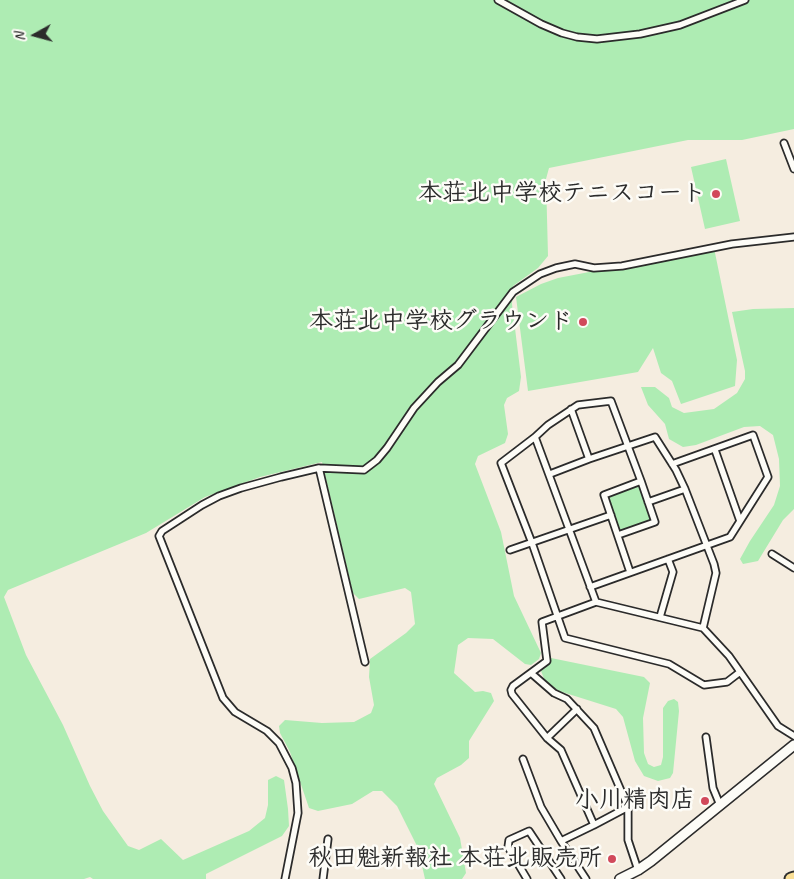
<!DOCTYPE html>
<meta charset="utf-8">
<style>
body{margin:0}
#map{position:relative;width:794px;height:879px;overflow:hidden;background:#f5ede0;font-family:Caveat,sans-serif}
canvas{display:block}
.north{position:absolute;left:10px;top:10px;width:50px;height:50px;-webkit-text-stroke:4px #fdfcf7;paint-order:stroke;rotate:263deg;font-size:14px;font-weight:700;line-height:20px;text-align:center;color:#2b2b2b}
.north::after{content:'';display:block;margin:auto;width:18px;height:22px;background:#2b2b2b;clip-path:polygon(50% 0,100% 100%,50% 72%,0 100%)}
</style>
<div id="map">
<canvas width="794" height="879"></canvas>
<div class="north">N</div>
</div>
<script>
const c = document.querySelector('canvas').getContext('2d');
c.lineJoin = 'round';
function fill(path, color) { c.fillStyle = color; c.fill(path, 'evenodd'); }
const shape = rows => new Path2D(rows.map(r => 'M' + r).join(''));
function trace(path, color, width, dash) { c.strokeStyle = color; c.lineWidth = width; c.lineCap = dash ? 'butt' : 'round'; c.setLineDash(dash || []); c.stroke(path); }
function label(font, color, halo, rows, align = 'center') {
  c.font = font + ' Caveat,"Klee One",sans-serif'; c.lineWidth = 5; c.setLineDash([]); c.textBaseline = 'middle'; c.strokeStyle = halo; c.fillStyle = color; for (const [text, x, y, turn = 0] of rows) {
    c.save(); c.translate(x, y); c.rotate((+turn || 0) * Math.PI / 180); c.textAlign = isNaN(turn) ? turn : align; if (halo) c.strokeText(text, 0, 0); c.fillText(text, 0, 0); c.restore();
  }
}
const green = shape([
 [0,0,794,0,794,129,742,140,688,140,549,168,546,179,548,256,538,268,513,286,512,304,521,377,519,391,507,398,504,405,508,434,505,443,478,456,475,464,501,532,514,596,541,653,539,659,531,665,525,664,493,639,468,638,458,645,454,673,475,692,483,691,491,693,494,701,469,741,469,758,461,765,437,778,434,784,460,838,466,873,462,879,425,879,418,848,397,806,382,791,373,791,352,804,318,811,309,808,290,752,280,733,279,726,285,720,322,723,354,722,371,713,374,705,369,677,370,659,406,633,415,624,411,592,405,588,359,599,353,593,322,462,260,477,205,497,146,533,8,590,4,597,26,655,63,725,90,786,103,811,128,846,139,850,161,839,183,860,249,831,265,818,268,805,268,780,276,776,284,780,288,809,289,826,282,836,206,874,206,879,93,879,90,877,84,879,0,879],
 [726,159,740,221,705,229,691,167],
 [714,248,737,360,735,386,681,404,672,381,661,373,653,348,638,372,528,391,516,297,541,284,558,278],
 [794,308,794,509,783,520,758,561,743,564,740,559,750,541,774,505,780,486,779,459,773,435,760,426,744,427,696,445,683,447,669,439,665,424,648,405,641,387,655,387,669,398,672,407,684,413,714,409,737,393,745,379,745,371,732,312,753,309],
 [641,481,655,522,618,535,604,495],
 [551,658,644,677,650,683,643,718,644,753,648,764,654,767,661,765,663,757,663,708,668,701,674,699,678,702,679,711,673,773,670,778,658,781,644,776,635,761,623,717,616,709,559,691,545,681,541,671,550,663]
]);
const street = shape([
 [498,0,541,24,562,33,577,37,597,39,640,34,680,25,745,0],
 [784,143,794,169],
 [571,409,589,459],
 [535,437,501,463,532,543,565,638,669,664,704,685,727,682,740,672],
 [715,450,740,521],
 [319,468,365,662],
 [550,474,589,459,655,437,676,470,685,489,714,564,716,573,703,628],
 [648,502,685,489],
 [618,535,655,522,641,481],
 [510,550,611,515],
 [772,554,794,568],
 [590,587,730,537,768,477,753,435,672,464],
 [596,602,535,437,548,425,578,405,611,401,641,481,604,495,630,572],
 [660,617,673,572,668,559],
 [531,673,554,693,567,699,594,728,628,807,628,840,638,870],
 [706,737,713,788,720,805],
 [547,738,577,709],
 [523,759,541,807,561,841],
 [594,825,628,807],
 [285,879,298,813,296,783,292,768,279,743,267,731,235,712,223,698,159,536,162,531,202,505,219,496,241,488,281,477,319,468,364,470,377,460,387,448,414,408,438,382,458,365,513,292,540,274,556,268,575,264,594,268,622,266,732,244,794,237],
 [323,879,328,839],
 [527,879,508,847,509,840,529,831,561,879],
 [586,879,561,841,594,825,561,750,547,738,512,694,511,690,513,686,547,661,542,622,596,602,703,628,729,656,778,726,794,736]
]);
const secondary = shape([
 [620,879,638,870,651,861,794,745]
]);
const highway = shape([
 [791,879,794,878]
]);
const markers = [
 [716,194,5,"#d1495b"],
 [583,322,5,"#d1495b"],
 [705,801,5,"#d1495b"],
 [612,859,5,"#d1495b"]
];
const poiNames = [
 ["本荘北中学校テニスコート",706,194],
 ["本荘北中学校グラウンド",573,322],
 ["小川精肉店",695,801],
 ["秋田魁新報社 本荘北販売所",602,859]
];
fill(green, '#aeecb3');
trace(street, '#2b2b2b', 9);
trace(secondary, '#2b2b2b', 12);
trace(highway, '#2b2b2b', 15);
trace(street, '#fdfcf7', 5.5);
trace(secondary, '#fdfcf7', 9);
trace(highway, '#fadf96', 11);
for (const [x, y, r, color] of markers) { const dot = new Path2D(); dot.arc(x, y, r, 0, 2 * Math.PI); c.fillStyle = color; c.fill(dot); trace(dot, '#fdfcf7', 2); }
label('bold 24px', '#2b2b2b', '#fdfcf7', poiNames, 'right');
</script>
